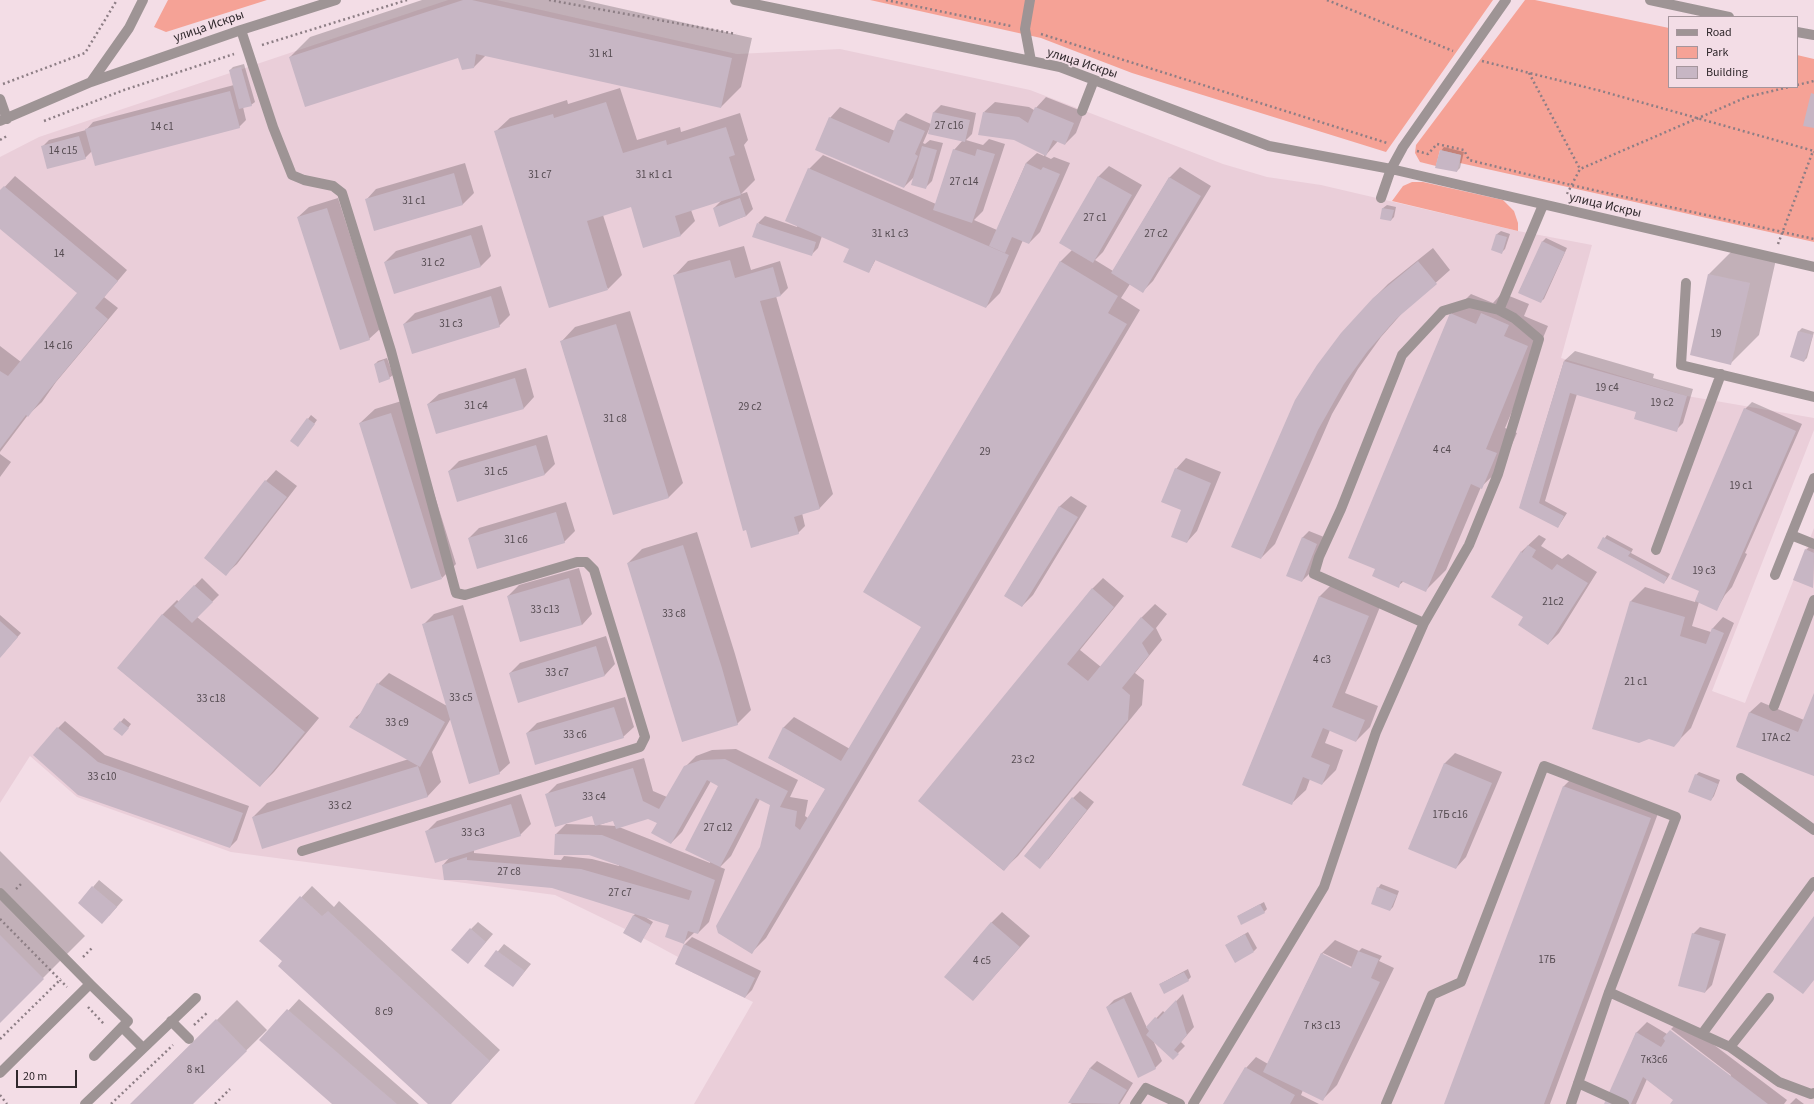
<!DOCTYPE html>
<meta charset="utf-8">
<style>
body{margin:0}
#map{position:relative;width:1814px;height:1104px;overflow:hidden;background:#f3dde6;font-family:"Source Sans 3",sans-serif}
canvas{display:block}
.legend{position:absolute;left:1668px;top:16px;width:130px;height:72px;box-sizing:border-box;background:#f3dde6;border:1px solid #a5959c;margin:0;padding:5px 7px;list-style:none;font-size:12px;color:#30282c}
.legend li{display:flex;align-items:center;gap:8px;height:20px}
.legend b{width:20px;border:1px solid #a5959c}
.scale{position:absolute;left:16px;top:1070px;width:61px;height:18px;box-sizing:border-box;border:2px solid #30282c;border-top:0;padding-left:5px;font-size:12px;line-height:14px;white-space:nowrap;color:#30282c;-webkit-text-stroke:3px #f3dde6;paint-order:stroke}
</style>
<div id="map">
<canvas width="1814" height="1104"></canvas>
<ul class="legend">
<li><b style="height:5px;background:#9e9495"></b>Road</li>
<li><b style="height:11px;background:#f5a296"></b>Park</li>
<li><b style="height:11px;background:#c7b6c4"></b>Building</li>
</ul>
<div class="scale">20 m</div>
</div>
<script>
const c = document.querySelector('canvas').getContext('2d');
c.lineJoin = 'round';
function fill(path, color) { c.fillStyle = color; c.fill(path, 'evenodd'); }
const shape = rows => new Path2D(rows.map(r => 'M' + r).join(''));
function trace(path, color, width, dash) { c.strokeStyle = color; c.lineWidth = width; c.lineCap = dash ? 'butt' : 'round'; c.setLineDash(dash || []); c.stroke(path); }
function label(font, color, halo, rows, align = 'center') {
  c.font = font + ' "Source Sans 3",sans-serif'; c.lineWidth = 3.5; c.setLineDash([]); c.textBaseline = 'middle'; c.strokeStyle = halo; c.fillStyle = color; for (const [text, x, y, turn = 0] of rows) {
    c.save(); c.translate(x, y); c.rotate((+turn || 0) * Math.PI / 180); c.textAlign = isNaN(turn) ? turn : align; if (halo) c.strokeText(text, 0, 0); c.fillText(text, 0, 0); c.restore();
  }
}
const built = shape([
 [448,0,497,0,737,54,840,49,1030,90,1223,164,1267,177,1321,185,1518,231,1592,245,1561,358,1687,396,1814,418,1814,430,1712,691,1745,703,1814,528,1814,1104,694,1104,753,1002,675,964,678,957,643,938,633,915,625,929,555,895,231,852,77,797,30,756,0,803,0,157,39,137]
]);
const green = shape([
 [168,0,267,0,166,32,154,27],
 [870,0,1493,0,1386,152,1132,73,1041,38],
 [1525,0,1535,0,1669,28,1669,87,1797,87,1797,55,1814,59,1814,242,1460,163,1461,155,1440,150,1436,166,1420,162,1415,153,1416,145],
 [1412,182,1423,182,1503,200,1514,211,1518,223,1518,231,1392,201,1403,186]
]);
const shadow = shape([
 [422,0,583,0,752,38,741,87,721,107,486,55,474,67,459,56,290,57,310,37],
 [244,64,255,102,251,105,243,107,246,120,239,127,92,151,85,158,42,147,49,140,86,130,93,122,234,85,230,70,233,67],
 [620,88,637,140,680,127,681,132,740,113,748,140,744,145,755,180,741,194,747,192,753,209,746,216,720,225,714,208,722,200,691,210,695,221,681,235,644,246,632,206,603,215,622,275,608,289,495,132,510,118,567,100,568,104],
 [1046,97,1084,112,1076,133,1065,144,1058,141,1045,156,1051,159,1054,157,1070,163,1040,232,1029,243,1023,240,1000,293,986,307,876,259,869,272,851,248,822,236,818,248,811,255,758,223,765,216,797,227,809,169,823,155,936,204,954,150,963,140,930,127,923,143,925,144,930,140,943,143,932,181,925,188,914,177,904,187,830,118,840,107,895,131,899,120,906,113,931,124,934,112,941,105,976,113,972,134,966,140,983,145,989,139,1005,144,983,211,974,220,997,230,1026,163,1037,153,1044,156,1045,154,984,112,995,102,1029,107,1034,110],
 [1444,147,1464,152,1460,168,1457,171,1441,151],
 [465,163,474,193,463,204,375,230,366,200,376,189],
 [1109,166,1142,185,1103,252,1095,260,1113,271,1169,178,1180,167,1211,186,1153,281,1143,291,1130,284,1121,298,1140,310,766,938,752,952,761,848,771,805,760,799,731,856,720,867,725,869,709,922,698,933,695,932,684,942,670,924,645,917,653,922,641,941,633,916,636,913,552,887,443,865,450,857,426,832,437,821,521,794,531,824,520,835,474,850,474,853,561,860,564,856,592,859,619,866,619,865,556,834,566,824,596,825,593,815,546,795,557,784,644,758,653,791,667,797,685,767,696,756,712,750,736,749,798,780,790,797,808,800,805,816,808,818,826,789,769,758,784,727,794,717,850,749,923,626,1060,262,1072,250,1099,176],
 [711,781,719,786,710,863,619,827,648,818,658,823,671,843,682,832],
 [614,820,616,826,599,825],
 [15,176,127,270,104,297,118,308,56,382,42,402,28,415,0,452,0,346,21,362,78,293,0,228,0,192],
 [338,198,380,329,369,339,298,217,309,207],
 [1387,205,1396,207,1394,217,1391,220,1381,218,1383,208],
 [482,225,491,256,481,266,385,262,396,251],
 [1501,231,1510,234,1505,249,1502,252,1493,250,1497,234],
 [1546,238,1567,248,1544,299,1540,302,1519,292,1543,241],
 [744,246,751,270,780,261,788,288,781,295,776,296,833,494,819,509,802,513,805,526,798,533,674,276,688,261],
 [1737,246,1777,255,1759,335,1731,363,1709,274],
 [1433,248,1450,270,1403,312,1381,337,1358,369,1332,414,1275,544,1261,558,1373,299,1388,284],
 [501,286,510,315,499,326,404,324,415,313],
 [1502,293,1529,304,1524,316,1548,326,1505,428,1517,433,1502,467,1481,487,1446,570,1426,590,1404,581,1398,586,1451,314,1471,294,1493,303],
 [630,311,683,483,669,497,614,514,561,342,575,327],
 [1802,328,1814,332,1807,358,1804,361,1799,331],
 [1575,351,1654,374,1653,378,1693,389,1683,423,1676,430,1638,411,1577,394,1545,501,1567,513,1558,527,1520,507,1564,361],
 [387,358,393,375,389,378,375,364,378,361],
 [526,368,534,397,524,408,428,404,439,394],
 [405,400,456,564,442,578,360,423,375,409],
 [1752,402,1802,424,1745,553,1747,554,1732,587,1725,595,1717,609,1699,602,1692,626,1711,632,1713,628,1723,617,1734,623,1691,728,1674,745,1631,601,1645,587,1695,602,1700,591,1745,409],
 [311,415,317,420,301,442,291,441],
 [547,435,555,464,545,474,449,471,459,461],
 [0,454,11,462,0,477],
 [1186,458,1221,472,1197,531,1187,542,1176,469],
 [276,470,297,486,237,564,226,574,205,558,266,481],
 [1071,496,1087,506,1033,595,1022,606,1005,596,1060,506],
 [566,502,575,531,564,542,469,538,479,528],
 [1309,531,1324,537,1309,574,1302,581,1302,538],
 [697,532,735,654,751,710,737,724,628,563,642,549],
 [1539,535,1546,539,1541,546,1562,559,1568,554,1597,572,1559,633,1548,644,1524,617,1521,552],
 [1607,535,1633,549,1631,553,1670,574,1667,579,1664,583,1598,548],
 [1809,547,1814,549,1813,587,1806,550],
 [579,568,592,614,582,625,508,596,519,585],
 [202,578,219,595,197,617,319,718,274,772,260,786,118,668,163,614,177,600,179,602],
 [1103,578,1124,596,1080,650,1101,667,1141,618,1155,604,1167,614,1156,628,1162,640,1135,673,1144,680,1142,705,1018,856,1003,870,920,801,1092,589],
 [1334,582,1382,602,1345,693,1378,706,1370,727,1356,741,1330,730,1325,743,1343,750,1336,770,1322,784,1310,779,1306,790,1291,804,1244,784,1320,596],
 [463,605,510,763,499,773,451,718,432,752,441,782,427,797,253,817,267,803,409,759,355,718,362,712,378,684,389,673,447,706,423,625,434,614],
 [0,615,21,633,0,657],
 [606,636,615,664,605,675,510,673,520,663],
 [1814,695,1814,775,1737,746,1750,712,1761,702,1804,720],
 [625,697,634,727,623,737,527,733,537,723],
 [124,718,131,724,125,732,115,729],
 [65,721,105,755,249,806,237,840,230,847,78,794,58,728],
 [1455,753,1502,772,1466,857,1456,868,1444,764],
 [1699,772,1720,780,1714,796,1711,800,1696,775],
 [1574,776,1660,808,1550,1104,1445,1104,1564,786],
 [1080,791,1094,802,1047,861,1073,798],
 [0,851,85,936,0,1021],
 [99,880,123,900,109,916,93,887],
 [1381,884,1399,891,1393,907,1390,910,1378,888],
 [312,886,334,907,339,901,500,1050,450,1104,429,1104,261,940],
 [1264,902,1267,909,1264,912,1238,916],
 [1002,912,1030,936,973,1000,991,923],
 [478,922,493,934,468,963,471,929],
 [1700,927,1726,934,1712,985,1705,992,1693,934],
 [1248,932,1257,948,1254,951,1226,945],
 [692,937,761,971,752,990,745,997,676,963,685,944],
 [1335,940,1359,951,1362,948,1382,956,1379,961,1394,968,1337,1085,1323,1099,1303,1090,1301,1095,1319,1104,1224,1104,1246,1068,1256,1057,1268,1064,1321,954],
 [1323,953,1352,967,1352,970,1322,955],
 [504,944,531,964,513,986,486,966],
 [1188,969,1191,977,1188,980,1160,984],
 [1131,992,1147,1028,1163,1011,1165,1013,1183,994,1194,1027,1181,1042,1185,1046,1173,1058,1153,1040,1162,1061,1155,1068,1107,1007,1114,1000],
 [299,999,419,1104,334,1104,261,1040],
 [237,1000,267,1030,192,1104,132,1104],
 [1681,1020,1787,1100,1784,1104,1672,1104,1674,1100,1647,1079,1636,1104,1606,1104,1636,1033,1647,1022,1667,1034,1730,1077,1731,1075,1671,1029],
 [1097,1061,1133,1083,1120,1104,1072,1104,1070,1103,1090,1068],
 [1796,1098,1804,1104,1790,1104]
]);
const building = shape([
 [463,0,472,0,732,58,721,108,476,54,474,68,462,70,458,58,305,107,289,57],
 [241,67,252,106,239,109,229,70],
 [230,91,240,128,95,166,85,129],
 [1811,93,1814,94,1814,128,1803,126],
 [606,102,623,153,666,140,667,145,726,127,735,155,729,157,741,195,675,216,681,236,643,248,631,207,587,221,608,290,549,308,494,131,553,114,554,118],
 [1035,107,1074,123,1065,145,1053,140,1046,156,1014,140,978,135,983,112,1019,117,1028,123],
 [933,112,970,120,965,142,928,134],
 [829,117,889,143,898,120,925,131,915,154,918,156,904,188,815,150],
 [79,136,86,159,47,169,41,146],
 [922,146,937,150,926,189,911,185],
 [953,149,975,156,977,149,995,154,972,223,933,210],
 [1440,150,1461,155,1457,172,1435,168],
 [1026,163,1041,170,1043,167,1060,174,1029,244,1012,237,1005,253,989,246],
 [808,168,1009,255,986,308,875,260,869,273,843,262,849,249,785,221],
 [454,173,463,205,374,231,365,199],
 [1098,176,1132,195,1093,263,1059,243],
 [1169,177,1201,196,1143,293,1111,273],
 [4,186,118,281,95,308,108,319,43,397,28,417,26,415,0,449,0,371,8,376,77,293,0,229,0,190],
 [740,198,746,216,719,227,713,208],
 [327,208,370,340,340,350,297,217],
 [1382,208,1394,210,1391,221,1380,219],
 [757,223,816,242,812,256,752,237],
 [1496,234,1507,237,1502,254,1491,250],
 [471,235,481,267,394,294,384,262],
 [1542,241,1565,252,1541,303,1518,293],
 [730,260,735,278,773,267,781,296,760,301,820,509,794,517,799,534,751,548,746,530,743,531,673,275],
 [1060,261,1118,296,1108,313,1127,324,752,954,718,933,716,926,760,847,770,805,756,798,720,867,685,850,718,786,707,780,671,844,651,833,657,823,648,819,616,829,613,821,595,826,592,816,555,827,545,794,633,768,643,801,659,809,684,766,701,760,725,759,788,791,780,807,797,811,795,826,800,830,825,789,768,758,783,727,841,761,921,627,863,592],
 [1418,261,1437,284,1396,319,1367,352,1344,384,1318,430,1261,559,1231,547,1295,400,1317,365,1341,333,1373,298],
 [1708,274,1750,283,1731,365,1690,355],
 [491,296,500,327,412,354,403,324],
 [1450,313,1476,324,1481,313,1509,325,1504,336,1528,346,1486,449,1497,453,1482,489,1471,484,1426,592,1401,581,1399,588,1372,576,1375,569,1348,558],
 [616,324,669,498,613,515,560,341],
 [1798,331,1813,335,1804,362,1790,357],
 [384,360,390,379,379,383,374,364],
 [1564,361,1687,396,1677,432,1634,419,1636,412,1570,393,1539,503,1564,516,1558,528,1519,508],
 [515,378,524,409,436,434,427,404],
 [1744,408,1796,431,1717,611,1695,601,1699,591,1671,579],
 [391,413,442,579,411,589,359,423],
 [307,418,315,424,298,447,290,441],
 [536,445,545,475,457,502,448,471],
 [1175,468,1211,483,1187,543,1171,537,1181,510,1161,502],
 [265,480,287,497,226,576,204,558],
 [1059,506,1078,517,1022,607,1004,596],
 [556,512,565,543,477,569,468,538],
 [1302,537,1317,544,1302,582,1286,576],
 [1603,537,1631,552,1628,556,1667,577,1664,584,1597,548],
 [683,545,722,668,738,725,682,742,627,563],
 [1528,545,1536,550,1532,557,1552,570,1557,564,1588,583,1548,645,1518,625,1523,617,1491,597,1521,551,1522,553],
 [1805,549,1814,553,1813,588,1793,580],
 [569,578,582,625,520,642,507,596],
 [194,585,213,602,192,623,174,606],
 [1092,588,1114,607,1067,664,1088,681,1141,617,1154,629,1142,643,1149,655,1122,688,1130,695,1128,720,1004,871,918,801],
 [1319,596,1369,616,1332,707,1365,720,1356,742,1323,728,1311,757,1330,765,1322,785,1303,777,1292,805,1242,785],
 [1630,601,1685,617,1680,636,1706,644,1712,628,1724,633,1680,740,1674,747,1649,739,1639,743,1592,729],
 [162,614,305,732,260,787,117,668],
 [453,615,500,774,469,784,422,624],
 [0,621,18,637,0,658],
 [596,646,605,676,518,703,509,673],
 [377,683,445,722,420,767,349,727,355,718,357,719],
 [1814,693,1814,776,1736,747,1749,712,1798,732],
 [614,707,624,738,535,765,526,733],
 [120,721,129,728,122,736,113,729],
 [57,727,98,762,243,813,230,848,78,795,33,755],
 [1444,763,1492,783,1456,869,1408,849],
 [418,766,428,797,262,849,252,817],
 [1695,774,1718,784,1711,801,1688,792],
 [1563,786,1651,818,1544,1104,1444,1104],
 [1072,797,1087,810,1040,869,1024,856],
 [511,804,521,836,435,863,425,831],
 [555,834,602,835,715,880,698,934,688,931,684,944,665,937,669,925,552,888,466,880,444,880,442,865,467,857,467,860,581,869,689,900,692,891,589,855,554,855],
 [92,886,117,907,102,924,78,903],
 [1377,887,1397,895,1390,911,1371,904],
 [300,896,322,916,328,911,490,1061,451,1104,428,1104,278,966,282,961,259,941],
 [1260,904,1265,913,1241,925,1237,916],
 [633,915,651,925,641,943,623,933],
 [1814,916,1814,980,1803,994,1773,972],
 [991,922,1020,947,973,1001,944,977],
 [470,928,486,942,468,964,451,950],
 [1692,933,1720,941,1705,993,1678,986],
 [1245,934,1254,952,1235,963,1225,945],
 [0,935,44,979,0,1023],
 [684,944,755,978,745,998,675,964],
 [496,950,525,971,513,987,484,966],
 [1358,951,1379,959,1371,978,1380,982,1323,1101,1263,1072,1321,953,1351,968],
 [1184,972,1189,981,1164,994,1159,984],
 [1124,998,1156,1069,1138,1078,1106,1007],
 [1176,1000,1187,1035,1174,1050,1179,1054,1173,1060,1146,1035,1149,1031,1146,1027,1155,1017,1158,1019],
 [287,1009,376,1086,397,1104,332,1104,259,1040],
 [216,1019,247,1051,193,1104,130,1104],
 [1670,1030,1768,1104,1670,1104,1673,1100,1643,1077,1631,1104,1604,1104,1636,1032,1661,1047,1665,1041,1663,1038],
 [1245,1067,1295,1095,1290,1104,1223,1104],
 [1090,1068,1127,1090,1118,1104,1068,1103]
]);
const path = shape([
 [549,0,736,34],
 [886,0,1011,26],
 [1327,0,1453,51],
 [1041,34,1387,143],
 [262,45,407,0],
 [1482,61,1601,91,1814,151],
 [1529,73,1580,169],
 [3,84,85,53,117,0],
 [1797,85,1814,81],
 [44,121,124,90,234,54],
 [0,140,7,136],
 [1417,151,1428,154,1437,144,1464,150,1469,160,1571,185,1814,239],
 [1567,194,1580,169,1747,97,1789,87],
 [1778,244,1813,151,1814,152],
 [16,889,22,883],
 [0,919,67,987],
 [83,957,93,947],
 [88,1007,104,1024],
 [194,1025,208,1012],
 [0,1039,61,979],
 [0,1095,7,1104],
 [111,1104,173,1045],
 [215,1104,230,1089]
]);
const minor = shape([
 [735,0,1060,67,1269,146,1391,169,1381,198],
 [1030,0,1025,29,1031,61],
 [1506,0,1403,147,1391,169,1814,267],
 [1650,0,1729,17],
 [241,30,273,127,292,175,304,180,333,186,342,193,391,351,456,593,465,595,577,562,586,562,594,570,645,737,640,747,302,851],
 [1797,32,1814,35],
 [91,82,129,28,143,0],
 [0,99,7,119],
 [1082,111,1094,80],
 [0,121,91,82,241,30,336,0],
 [1686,283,1681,365,1814,397],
 [1791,535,1814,544],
 [1656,550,1721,374],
 [1775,575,1814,478],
 [1424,623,1314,574,1319,557,1341,509,1402,355,1443,311,1469,303,1499,310],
 [1774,706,1814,600],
 [1741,778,1814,830],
 [0,893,90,984,0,1073],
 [90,984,128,1021,94,1056],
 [1609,992,1730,1047,1779,1082,1811,1094,1814,1093],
 [171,1021,189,1039],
 [122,1027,143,1048],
 [1702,1034,1814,882],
 [1730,1047,1769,998],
 [1578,1083,1624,1104],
 [85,1104,196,998],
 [1135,1104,1146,1088,1180,1104],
 [1193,1104,1324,887,1376,732,1424,623,1469,545,1498,474,1539,339,1514,318,1499,310,1543,205],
 [1386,1104,1432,995,1461,982,1544,766,1676,817,1608,995,1571,1104]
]);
const numberNames = [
 ["31 к1",601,55],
 ["27 с16",949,127],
 ["14 с1",162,128],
 ["14 с15",63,152],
 ["31 с7",540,176],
 ["31 к1 с1",654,176],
 ["27 c14",964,183],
 ["31 с1",414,202],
 ["27 с1",1095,219],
 ["31 к1 с3",890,235],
 ["27 с2",1156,235],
 ["14",59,255],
 ["31 с2",433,264],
 ["31 с3",451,325],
 ["19",1716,335],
 ["14 с16",58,347],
 ["19 с4",1607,389],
 ["19 с2",1662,404],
 ["31 с4",476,407],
 ["29 с2",750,408],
 ["31 с8",615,420],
 ["4 с4",1442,451],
 ["29",985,453],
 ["31 с5",496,473],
 ["19 с1",1741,487],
 ["31 с6",516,541],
 ["19 с3",1704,572],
 ["21с2",1553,603],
 ["33 с13",545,611],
 ["33 с8",674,615],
 ["4 с3",1322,661],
 ["33 с7",557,674],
 ["21 с1",1636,683],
 ["33 с5",461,699],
 ["33 с18",211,700],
 ["33 с9",397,724],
 ["33 с6",575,736],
 ["17А с2",1776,739],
 ["23 с2",1023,761],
 ["33 с10",102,778],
 ["33 с4",594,798],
 ["33 с2",340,807],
 ["17Б с16",1450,816],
 ["27 с12",718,829],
 ["33 с3",473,834],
 ["27 с8",509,873],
 ["27 с7",620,894],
 ["17Б",1547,961],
 ["4 с5",982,962],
 ["8 с9",384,1013],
 ["7 к3 с13",1322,1027],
 ["7к3с6",1654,1061],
 ["8 к1",196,1071]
];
const streetNames = [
 ["улица Искры",209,27,-19],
 ["улица Искры",1082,64,18],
 ["улица Искры",1605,206,13]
];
fill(built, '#eaced9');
fill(green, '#f5a296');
fill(shadow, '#0003');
fill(building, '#c7b6c4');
trace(path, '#8d7e85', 2.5, [2, 3]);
trace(minor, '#9e9495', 10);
label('11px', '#564c52', null, numberNames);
label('13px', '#30282c', '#f3dde6', streetNames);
</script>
